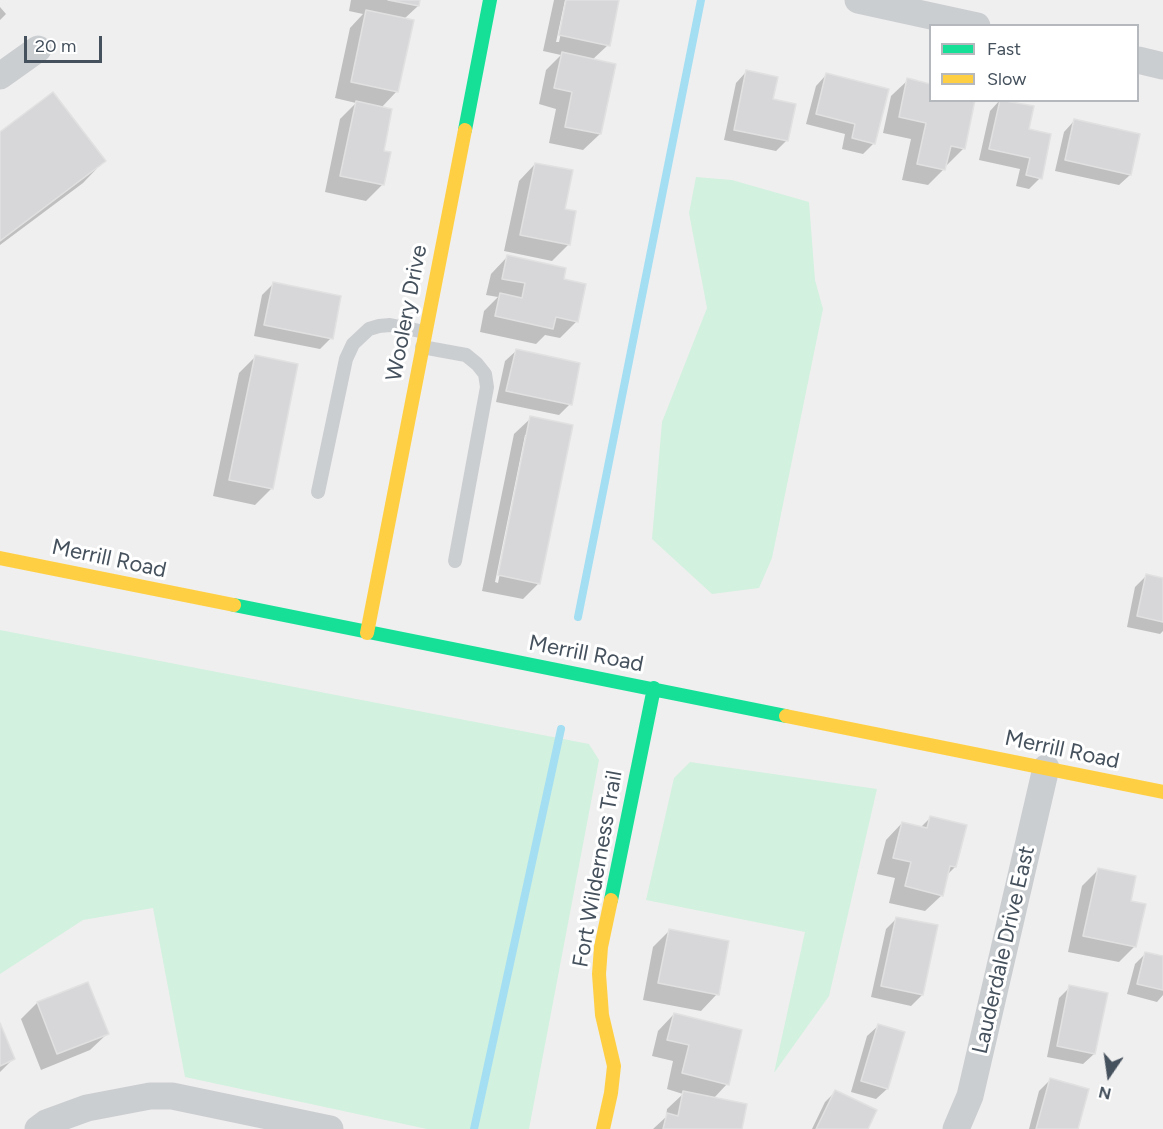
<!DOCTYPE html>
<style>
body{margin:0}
#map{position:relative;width:1163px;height:1129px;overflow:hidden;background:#f0efef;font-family:Figtree,sans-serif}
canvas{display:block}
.legend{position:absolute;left:929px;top:24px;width:210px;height:78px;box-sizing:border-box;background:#fff;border:2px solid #b5b9be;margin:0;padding:8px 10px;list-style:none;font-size:18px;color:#45515d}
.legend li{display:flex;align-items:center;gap:12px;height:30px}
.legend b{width:30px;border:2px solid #b5b9be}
.north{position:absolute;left:1079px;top:1045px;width:60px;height:60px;-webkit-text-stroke:4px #fff;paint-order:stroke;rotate:193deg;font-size:16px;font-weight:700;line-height:24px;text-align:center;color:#45515d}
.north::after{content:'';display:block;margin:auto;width:21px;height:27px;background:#45515d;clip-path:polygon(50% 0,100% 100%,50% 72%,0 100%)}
.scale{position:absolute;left:24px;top:36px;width:78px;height:27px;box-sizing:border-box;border:3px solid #45515d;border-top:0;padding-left:8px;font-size:18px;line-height:21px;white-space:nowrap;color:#45515d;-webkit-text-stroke:4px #fff;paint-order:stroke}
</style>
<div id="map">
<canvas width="1163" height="1129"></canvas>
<ul class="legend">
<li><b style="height:8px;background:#16e098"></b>Fast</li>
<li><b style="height:8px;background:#ffcf43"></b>Slow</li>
</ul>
<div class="north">N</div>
<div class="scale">20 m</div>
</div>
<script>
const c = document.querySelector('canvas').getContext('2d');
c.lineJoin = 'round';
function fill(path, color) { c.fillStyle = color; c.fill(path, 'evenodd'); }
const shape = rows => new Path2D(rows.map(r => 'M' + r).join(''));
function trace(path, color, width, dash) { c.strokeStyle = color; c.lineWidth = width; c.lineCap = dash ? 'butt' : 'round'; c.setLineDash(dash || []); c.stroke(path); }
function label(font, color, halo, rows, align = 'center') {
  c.font = font + ' Figtree,sans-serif'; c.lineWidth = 6; c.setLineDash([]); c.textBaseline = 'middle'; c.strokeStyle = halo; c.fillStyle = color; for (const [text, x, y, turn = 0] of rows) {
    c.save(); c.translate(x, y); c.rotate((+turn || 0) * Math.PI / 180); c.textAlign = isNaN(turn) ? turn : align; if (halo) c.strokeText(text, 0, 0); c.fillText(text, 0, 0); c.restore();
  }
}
const green = shape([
 [696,177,732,180,809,202,815,280,823,309,772,558,759,588,712,594,652,539,662,422,707,308,689,213],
 [0,630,589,744,599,760,529,1129,427,1129,185,1077,153,908,83,920,0,974],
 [690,762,877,789,829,996,774,1073,805,932,646,900,674,778]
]);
const shadow = shape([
 [351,0,419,0,418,6,404,19,397,91,381,108,383,184,366,201,325,192,340,119,356,103,335,98,350,28,363,14,349,11],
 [554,0,565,0,556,42,559,42,568,0,618,0,608,45,592,60,600,134,583,150,549,143,556,109,539,104,546,70,561,55,543,51],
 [0,7,6,14,0,20],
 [746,72,772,101,787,140,776,151,724,140,736,83],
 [826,75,874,143,863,154,842,149,845,134,806,124,816,86],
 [908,80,930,85,930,100,964,148,947,165,945,164,944,169,928,185,902,180,911,139,883,133,891,96],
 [1000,100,1027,130,1040,178,1029,189,1016,186,1020,169,979,160,990,111],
 [1074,121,1130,175,1119,185,1055,171,1064,132],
 [0,134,104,161,83,183,0,245],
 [535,164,564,210,568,245,552,261,504,251,519,181],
 [507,257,562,280,577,321,560,338,545,335,536,344,480,332,484,311,498,297,486,295,491,274],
 [273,284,331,338,320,349,254,336,262,295],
 [516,351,570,404,559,415,496,402,505,361],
 [255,357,271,489,255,505,213,496,239,373],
 [531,418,539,583,523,599,482,591,514,434],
 [525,435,528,435,498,583,495,582],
 [1146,576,1163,579,1163,631,1160,634,1127,627,1135,587],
 [931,817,955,867,947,875,942,895,925,911,889,903,895,878,877,874,886,840,902,823,920,828],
 [1098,870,1129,902,1135,946,1119,962,1068,952,1082,886],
 [897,918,922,995,911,1006,871,997,886,929],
 [670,930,717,994,701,1011,643,1000,653,947],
 [1146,953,1163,958,1163,995,1157,1002,1127,994,1135,964],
 [1070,987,1094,1054,1083,1064,1047,1057,1059,998],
 [37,1003,107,1034,90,1050,41,1070,21,1019],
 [674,1014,727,1084,713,1099,740,1129,653,1129,666,1117,667,1109,683,1094,667,1089,673,1061,652,1056,658,1031],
 [878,1026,887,1089,876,1099,851,1092,867,1036],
 [0,1027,13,1059,0,1072],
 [1050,1080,1077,1129,1029,1129,1039,1091],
 [835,1092,866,1129,812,1129,825,1102]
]);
const stream = shape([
 [578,617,701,0],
 [474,1129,561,729]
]);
const building = shape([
 [388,0,420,0,419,6,388,0],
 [566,0,619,0,610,46,559,35,566,0],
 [366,10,414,20,398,92,351,82,366,10],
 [562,52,616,64,601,134,565,127,572,92,554,88,562,52],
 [746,70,778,77,773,99,796,104,788,141,734,130,746,70],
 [826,73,889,89,875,144,852,138,855,124,816,114,826,73],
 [907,78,930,84,930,100,975,100,965,149,951,146,945,170,917,164,926,123,899,117,907,78],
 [53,92,106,161,0,241,0,132,53,92],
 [1000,100,1034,106,1029,129,1051,134,1042,179,1026,175,1030,158,989,149,1000,100],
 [356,101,392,109,384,151,391,152,384,185,340,176,356,101],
 [1074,119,1140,134,1131,175,1065,160,1074,119],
 [535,163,573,170,565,209,576,211,570,245,520,235,535,163],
 [507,255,566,268,564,279,586,284,578,322,556,317,553,329,495,316,500,293,522,298,525,283,502,279,507,255],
 [273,282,341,296,333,339,264,325,273,282],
 [516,349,580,363,572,405,506,391,516,349],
 [255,355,298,364,273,489,229,480,255,355],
 [530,416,573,425,540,584,498,575,530,416],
 [1146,574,1163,578,1163,622,1137,616,1146,574],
 [930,816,967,825,956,867,950,866,943,896,905,886,911,862,893,858,902,822,927,828,930,816],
 [1098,868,1136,876,1131,901,1146,904,1136,947,1083,936,1098,868],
 [896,917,938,925,923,995,881,986,896,917],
 [669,929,729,941,719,995,658,983,669,929],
 [1145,952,1163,956,1163,990,1137,984,1145,952],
 [88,982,109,1034,57,1054,37,1002,88,982],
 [1069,985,1108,993,1095,1054,1057,1046,1069,985],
 [674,1013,742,1030,729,1085,682,1073,689,1045,667,1040,674,1013],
 [0,1023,15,1059,0,1066,0,1023],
 [878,1024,905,1032,888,1089,861,1081,878,1024],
 [1050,1078,1089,1089,1078,1129,1036,1129,1050,1078],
 [835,1090,877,1110,868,1129,816,1129,835,1090],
 [683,1091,747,1104,742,1129,663,1129,667,1113,678,1116,683,1091]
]);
const lane = shape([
 [422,347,466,355,477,364,485,374,487,387,455,561],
 [318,492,346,359,353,344,369,329,379,326,390,325,425,332]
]);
const street = shape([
 [858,0,977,26],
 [1138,60,1163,66],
 [0,76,38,49],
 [38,1129,46,1123,87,1108,150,1096,172,1096,330,1129],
 [956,1129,970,1096,1046,768]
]);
const fast = shape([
 [465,130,490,0],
 [234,605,786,716],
 [611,900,654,688]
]);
const slow = shape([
 [0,558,234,605],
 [367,633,465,130],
 [786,716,1163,792],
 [603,1129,611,1093,614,1066,602,1015,599,974,601,947,611,900]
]);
const streetNames = [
 ["Woolery Drive",407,313,-79],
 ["Merrill Road",109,559,12],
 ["Merrill Road",586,654,11],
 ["Merrill Road",1062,750,12],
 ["Fort Wilderness Trail",598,869,-80],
 ["Lauderdale Drive East",1004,950,-77]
];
fill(green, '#d2f1df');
fill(shadow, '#0003');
trace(stream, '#a4def2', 8);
fill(building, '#d7d7d9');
trace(building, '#e1e1e2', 1.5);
trace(lane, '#cbced1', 14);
trace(street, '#cbced1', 27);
trace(fast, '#16e098', 14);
trace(slow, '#ffcf43', 14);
label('22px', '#45515d', '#fff', streetNames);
</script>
